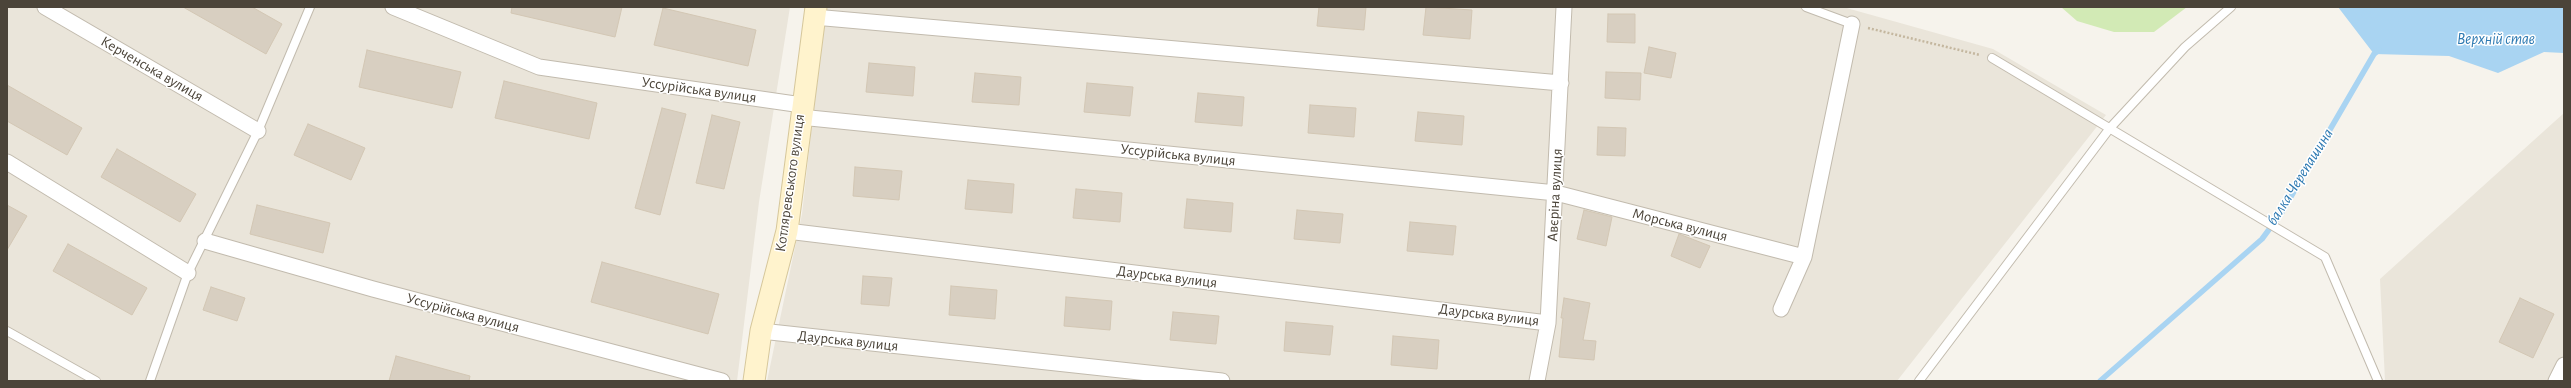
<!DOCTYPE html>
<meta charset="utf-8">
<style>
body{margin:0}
#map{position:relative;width:2571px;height:388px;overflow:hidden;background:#f6f3ec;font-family:"Alegreya Sans",sans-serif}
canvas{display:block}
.frame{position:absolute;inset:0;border:8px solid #4b4439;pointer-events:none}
</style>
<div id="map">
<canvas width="2571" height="388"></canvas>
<div class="frame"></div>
</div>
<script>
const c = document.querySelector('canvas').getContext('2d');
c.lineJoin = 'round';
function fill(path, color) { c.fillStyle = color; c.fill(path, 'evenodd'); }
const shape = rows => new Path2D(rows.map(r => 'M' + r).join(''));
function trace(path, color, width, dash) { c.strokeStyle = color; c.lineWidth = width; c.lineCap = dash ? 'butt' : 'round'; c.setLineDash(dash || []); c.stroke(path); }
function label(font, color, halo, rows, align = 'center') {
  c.font = font + ' "Alegreya Sans",sans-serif'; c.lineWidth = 3; c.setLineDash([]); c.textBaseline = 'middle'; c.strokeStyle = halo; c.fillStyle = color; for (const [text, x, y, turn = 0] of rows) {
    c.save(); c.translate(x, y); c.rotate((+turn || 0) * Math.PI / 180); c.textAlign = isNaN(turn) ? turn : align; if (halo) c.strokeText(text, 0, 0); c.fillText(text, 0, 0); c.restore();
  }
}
const residential = shape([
 [7,7,790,7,759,202,737,381,7,381],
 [825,7,1843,7,1993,49,2106,115,1897,381,767,381,802,214],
 [2564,113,2564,381,2385,381,2380,279]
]);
const green = shape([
 [2061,7,2187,7,2154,32,2114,32,2077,21]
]);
const water = shape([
 [2338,7,2564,7,2564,53,2544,52,2498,73,2449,56,2374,54]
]);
const stream = shape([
 [2100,381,2262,239,2282,212,2374,54,2379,50]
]);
const building = shape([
 [183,7,252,7,282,24,266,54,183,7],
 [512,7,622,7,615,37,511,13,512,7],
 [1319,7,1366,7,1364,30,1317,26,1319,7],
 [1426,7,1472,10,1470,39,1423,35,1426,7],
 [663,8,756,30,748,66,654,45,663,8],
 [1608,14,1635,14,1635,43,1607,42,1608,14],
 [1649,47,1676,53,1671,78,1644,73,1649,47],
 [367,50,461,72,452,108,359,87,367,50],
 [869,63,915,67,913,96,866,92,869,63],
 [1606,72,1641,73,1640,100,1605,98,1606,72],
 [975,73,1021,77,1019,105,972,102,975,73],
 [504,81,597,103,589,139,495,118,504,81],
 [1087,83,1133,87,1130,116,1084,112,1087,83],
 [7,85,82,128,67,155,7,121,7,85],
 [1198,93,1244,97,1242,126,1195,122,1198,93],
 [1310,105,1356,108,1354,137,1308,133,1310,105],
 [662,108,686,114,660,215,635,208,662,108],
 [1418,112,1464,116,1462,145,1415,141,1418,112],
 [712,115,740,122,724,189,696,183,712,115],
 [308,124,365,148,351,180,294,155,308,124],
 [1598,127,1626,128,1625,156,1597,155,1598,127],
 [117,149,196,194,180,222,101,177,117,149],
 [855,167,902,171,899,200,853,196,855,167],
 [968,180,1014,184,1012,213,965,209,968,180],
 [1076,189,1122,193,1120,222,1073,218,1076,189],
 [1187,199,1233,203,1231,232,1184,228,1187,199],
 [7,205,27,216,7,250,7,205],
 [257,205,330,223,323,253,250,234,257,205],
 [1297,210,1343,214,1340,243,1294,239,1297,210],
 [1584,210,1612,217,1606,246,1577,239,1584,210],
 [1410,222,1456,226,1453,255,1407,251,1410,222],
 [1679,234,1710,246,1700,268,1671,256,1679,234],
 [68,244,147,288,132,315,53,271,68,244],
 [602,262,719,294,708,334,591,302,602,262],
 [863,276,892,278,889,306,861,304,863,276],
 [951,286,997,290,995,319,949,315,951,286],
 [211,287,245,298,237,321,203,310,211,287],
 [1066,297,1112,301,1110,330,1064,326,1066,297],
 [1564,298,1590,303,1583,340,1596,341,1594,360,1559,357,1563,318,1561,318,1564,298],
 [2520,298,2554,314,2533,358,2499,342,2520,298],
 [1173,312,1219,316,1216,344,1170,340,1173,312],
 [1286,322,1333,326,1330,355,1284,351,1286,322],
 [1393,336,1439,340,1437,369,1391,365,1393,336],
 [396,356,470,376,469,381,389,381,396,356]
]);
const path = shape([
 [1868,28,1980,55]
]);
const lane = shape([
 [1806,7,1852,24],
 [1992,58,2325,257,2378,381],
 [7,331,96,381],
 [150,381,188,273,258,131,310,7],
 [1919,381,2110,128,2185,47,2231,7]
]);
const street = shape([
 [45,7,258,131],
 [393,7,539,67,802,105],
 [814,17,1561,83],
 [800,117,1556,193,1804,257],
 [7,162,188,273],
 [787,231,1548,323],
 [205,241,373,289,722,381],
 [1781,309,1804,257,1852,24],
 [761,331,1222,381],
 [1537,381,1548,323,1564,7],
 [2556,381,2564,365]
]);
const secondary = shape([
 [754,381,761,331,787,231,816,7]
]);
const streetNames = [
 ["Керченська вулиця",152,69,30],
 ["Уссурійська вулиця",699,90,8],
 ["Уссурійська вулиця",1178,155,6],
 ["Котляревського вулиця",790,183,-82],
 ["Авєріна вулиця",1555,195,-87],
 ["Морська вулиця",1680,225,14],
 ["Даурська вулиця",1167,277,7],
 ["Уссурійська вулиця",463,313,15],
 ["Даурська вулиця",1489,315,7],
 ["Даурська вулиця",848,341,6]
];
const waterNames = [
 ["Верхній став",2496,39],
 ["балка Черепашина",2300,177,-58]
];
fill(residential, '#eae5da');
fill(green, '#d2eab5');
fill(water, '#a9d4f2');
trace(stream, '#a9d4f2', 5.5);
fill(building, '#d8cfc1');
trace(building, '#d3c7b4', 1);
trace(lane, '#c2bbae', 10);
trace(street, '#c2bbae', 17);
trace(secondary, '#d6c79b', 23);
trace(path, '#c4b79f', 2.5, [2, 2]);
trace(lane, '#fff', 8);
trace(street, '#fff', 15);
trace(secondary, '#fff3cd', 21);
label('15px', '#4b4439', '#fff', streetNames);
label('italic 16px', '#2e7ab2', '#fff', waterNames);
</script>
